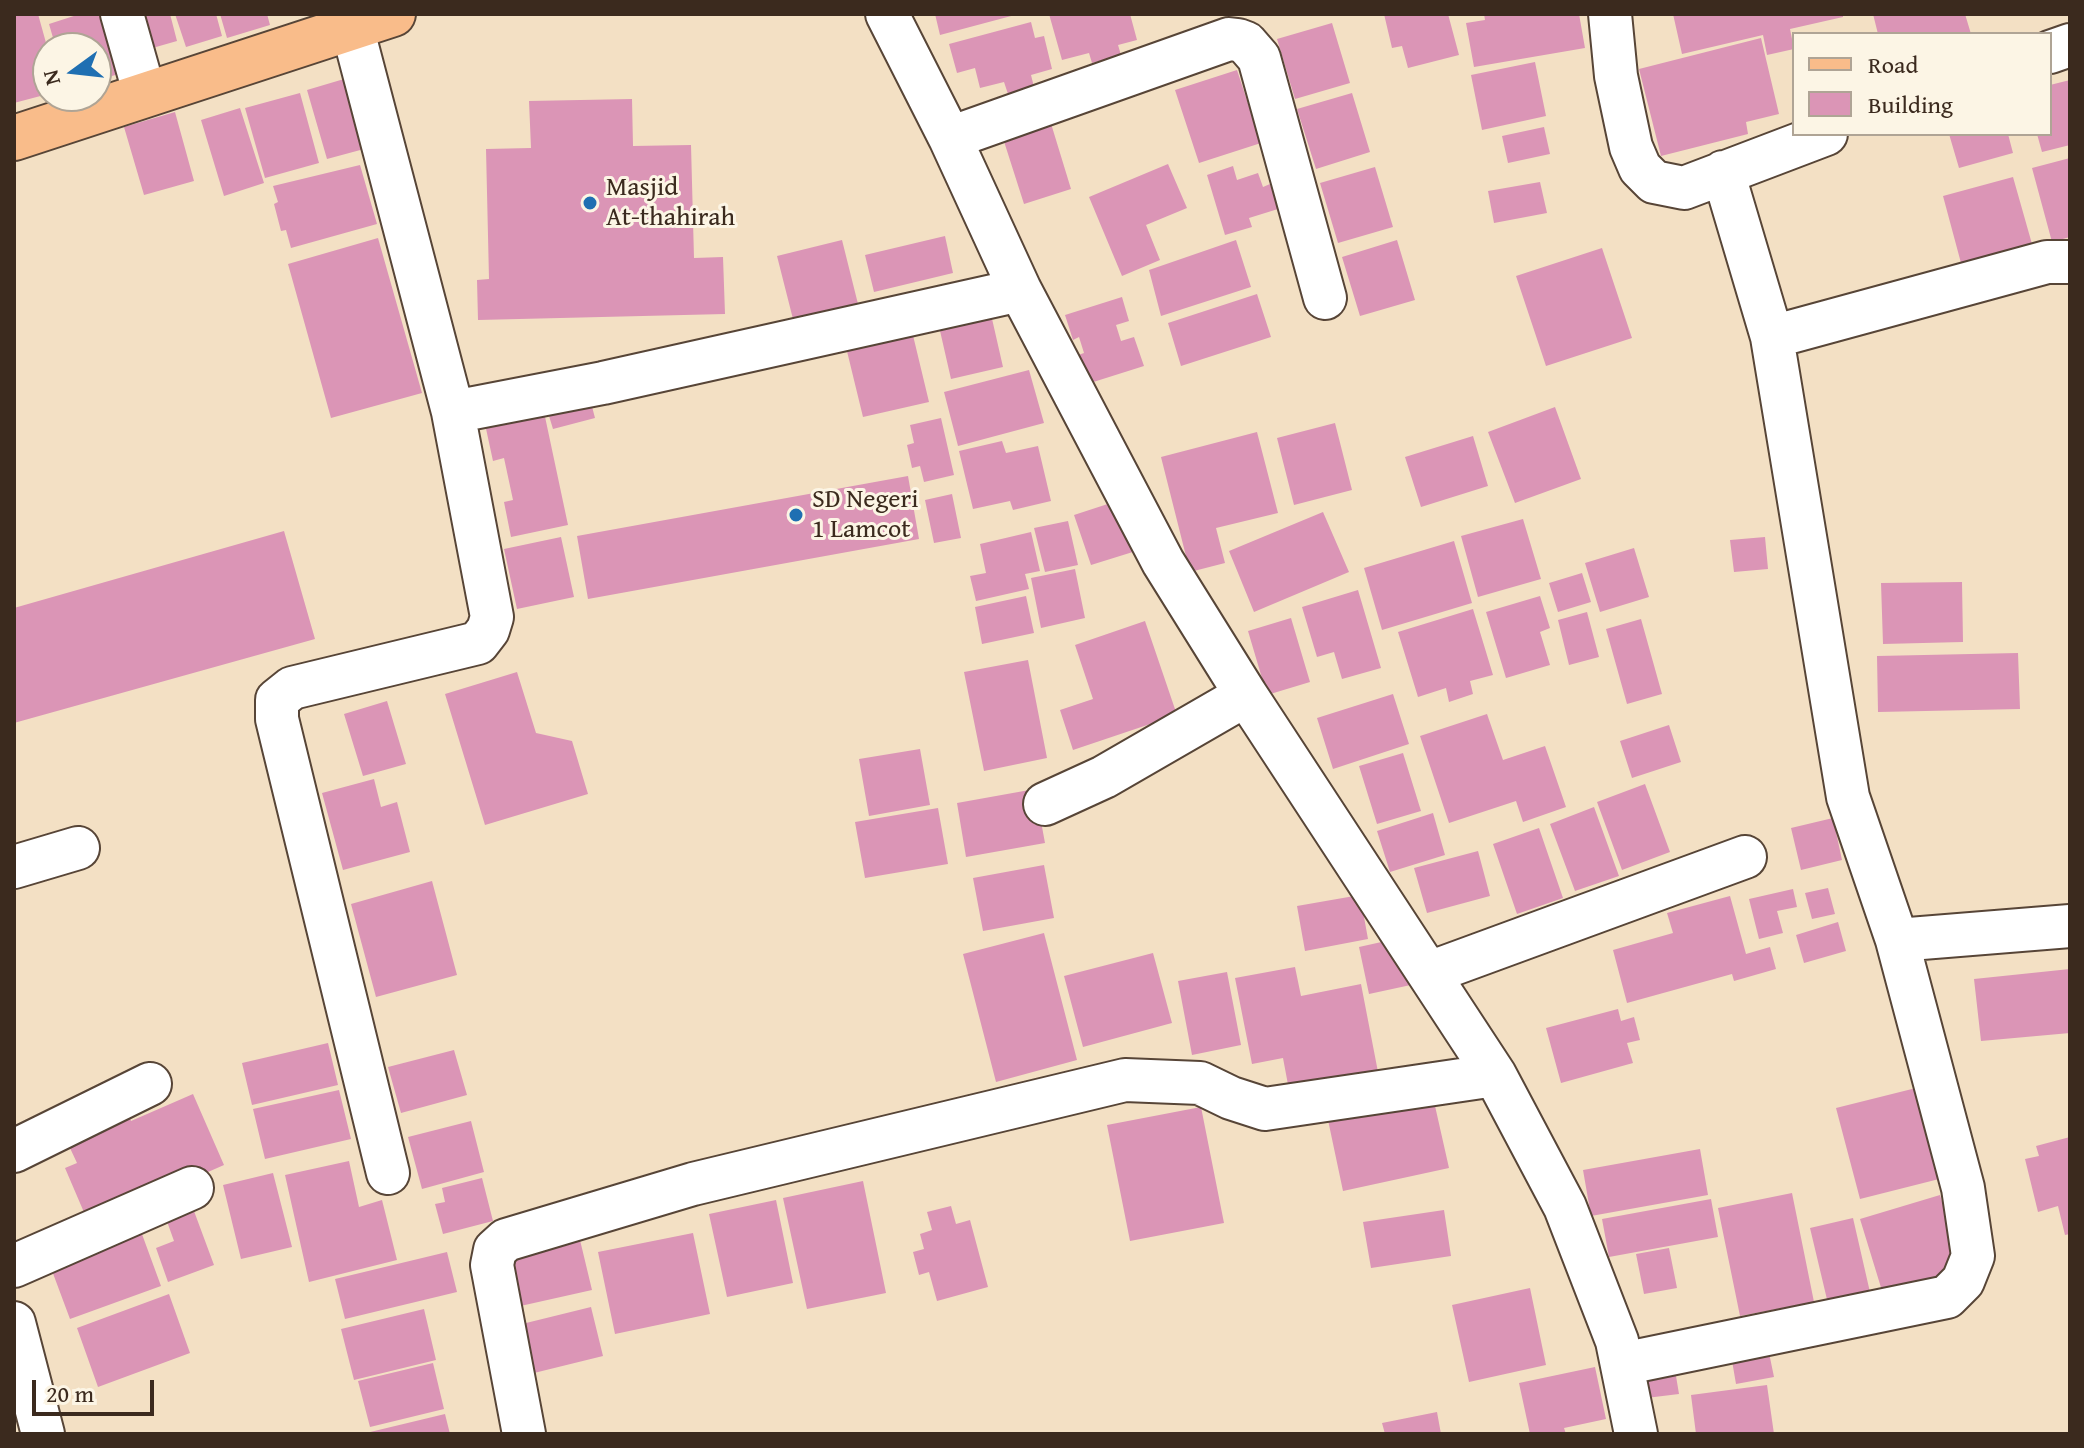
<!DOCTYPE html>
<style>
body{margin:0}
#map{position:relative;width:2084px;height:1448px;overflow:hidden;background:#f3e0c4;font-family:"Gentium Book Plus",serif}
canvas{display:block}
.frame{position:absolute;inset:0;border:16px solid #3b2a1e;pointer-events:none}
.legend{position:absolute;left:1792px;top:32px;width:260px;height:104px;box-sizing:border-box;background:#fcf5e5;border:2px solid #afa495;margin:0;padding:10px 14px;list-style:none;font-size:24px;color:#3b2a1e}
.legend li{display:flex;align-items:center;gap:16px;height:40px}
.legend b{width:40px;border:2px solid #afa495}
.north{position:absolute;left:32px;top:32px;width:80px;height:80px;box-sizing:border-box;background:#fcf5e5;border:2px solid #afa495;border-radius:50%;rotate:255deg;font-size:22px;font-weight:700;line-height:32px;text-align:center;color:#3b2a1e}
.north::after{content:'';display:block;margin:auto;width:28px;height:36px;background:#1f6fb2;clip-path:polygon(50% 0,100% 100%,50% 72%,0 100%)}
.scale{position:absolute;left:32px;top:1380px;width:122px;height:36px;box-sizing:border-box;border:4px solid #3b2a1e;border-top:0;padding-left:10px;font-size:24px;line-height:28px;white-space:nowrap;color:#3b2a1e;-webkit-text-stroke:6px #fcf5e5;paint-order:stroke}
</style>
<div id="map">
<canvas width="2084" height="1448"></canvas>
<div class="frame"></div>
<ul class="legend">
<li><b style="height:10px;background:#f9bc8a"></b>Road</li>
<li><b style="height:22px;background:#db95b6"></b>Building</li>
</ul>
<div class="north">N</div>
<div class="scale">20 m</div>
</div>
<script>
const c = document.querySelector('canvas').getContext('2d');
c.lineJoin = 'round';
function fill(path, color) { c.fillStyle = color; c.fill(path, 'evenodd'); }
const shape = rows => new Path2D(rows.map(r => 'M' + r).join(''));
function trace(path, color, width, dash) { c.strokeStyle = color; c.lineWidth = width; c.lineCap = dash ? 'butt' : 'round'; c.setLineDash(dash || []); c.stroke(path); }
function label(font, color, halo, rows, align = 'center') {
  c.font = font + ' "Gentium Book Plus",serif'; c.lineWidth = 6; c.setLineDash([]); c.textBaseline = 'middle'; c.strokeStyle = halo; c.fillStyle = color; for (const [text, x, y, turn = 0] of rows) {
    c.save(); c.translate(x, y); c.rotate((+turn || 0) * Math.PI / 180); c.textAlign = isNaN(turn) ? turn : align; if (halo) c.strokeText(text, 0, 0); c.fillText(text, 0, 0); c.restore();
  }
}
const building = shape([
 [14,14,38,14,48,50,48,94,14,103],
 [80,14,112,14,128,71,96,81,96,48,56,48,49,24],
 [124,14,170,14,177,41,142,51],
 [175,14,216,14,222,36,186,47],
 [220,14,267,14,270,25,227,38],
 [935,14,1014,14,1015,15,940,35],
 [1049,14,1130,14,1137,40,1118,45,1121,55,1092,63,1089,53,1062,60],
 [1384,14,1448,14,1459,55,1408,68,1402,46,1392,48],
 [1484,14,1579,14,1585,48,1474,67,1466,23,1485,20],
 [1673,14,1843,14,1843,17,1790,29,1794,49,1767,55,1763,35,1682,54],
 [1873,14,1965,14,1971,34,1878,34],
 [1031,22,1035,38,1044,36,1052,69,1031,75,1034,87,1008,94,1004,82,980,88,975,68,957,73,949,44],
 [1332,23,1350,83,1295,99,1277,39],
 [1761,38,1779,114,1746,122,1748,134,1661,156,1639,69],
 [1535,62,1546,116,1482,130,1471,75],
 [1237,70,1261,143,1199,163,1175,90],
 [344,79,364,149,327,159,307,90],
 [2070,80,2070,145,2042,152,2037,134,2050,134,2050,85],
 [300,93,319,163,265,178,245,108],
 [1352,93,1370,152,1316,169,1297,109],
 [632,99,633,146,691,145,694,258,723,257,725,314,478,320,477,280,489,279,486,149,531,148,529,101],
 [240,108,264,183,224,196,201,120],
 [175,112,194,181,144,195,124,127],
 [1049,117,1071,189,1024,204,1001,132],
 [1544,127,1550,154,1508,163,1502,136],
 [1949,134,2008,134,2013,153,1959,168],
 [2070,158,2070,237,2052,242,2032,168],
 [1168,164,1187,208,1146,225,1160,260,1122,276,1089,197],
 [360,165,377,224,291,248,286,230,281,231,274,204,278,202,273,186],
 [1233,166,1237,180,1258,173,1263,187,1270,184,1278,209,1249,218,1252,227,1225,235,1207,175],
 [1375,167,1393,227,1338,243,1320,183],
 [2013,177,2032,244,1961,263,1943,196],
 [1540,182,1547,213,1494,223,1488,191],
 [945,236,953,273,874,292,865,255],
 [378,238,422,393,331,418,288,264],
 [842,240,859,308,794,323,777,256],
 [1236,240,1251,287,1161,316,1149,270],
 [1397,240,1415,300,1360,316,1342,257],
 [1602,248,1632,338,1546,366,1516,276],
 [1257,294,1271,337,1181,366,1168,323],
 [1122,297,1129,321,1116,325,1121,341,1134,337,1144,366,1087,384,1078,355,1084,353,1079,337,1073,340,1065,315],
 [990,310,1003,367,951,379,938,322],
 [911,327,929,402,863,417,845,343],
 [1029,370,1044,423,958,446,944,392],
 [589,395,595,418,553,429,546,406],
 [1555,407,1581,479,1515,503,1488,432],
 [544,412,568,525,511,537,504,502,513,500,504,458,493,461,485,424],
 [941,418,954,475,924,482,920,466,912,468,907,445,914,443,910,425],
 [1335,423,1352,490,1294,505,1277,438],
 [1257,432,1278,513,1216,528,1225,563,1190,572,1161,457],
 [1473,436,1488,486,1421,507,1405,457],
 [1002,441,1006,453,1038,446,1051,501,1013,510,1010,501,973,509,959,451],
 [908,476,919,539,588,599,577,536],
 [952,494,961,538,934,543,925,500],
 [1120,500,1136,551,1091,565,1074,515],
 [1323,512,1349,572,1254,612,1229,551],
 [1523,519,1541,579,1478,597,1461,536],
 [1068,521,1078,565,1045,572,1034,528],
 [284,531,315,639,14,723,14,608],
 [1031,532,1040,571,1025,574,1029,589,976,601,970,576,986,573,980,544],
 [561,537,574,597,517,609,504,549],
 [1765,537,1768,569,1734,572,1730,540],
 [1454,541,1472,603,1382,630,1364,568],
 [1634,548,1649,597,1600,612,1585,563],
 [1075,569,1085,618,1041,628,1031,578],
 [1582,573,1591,602,1558,612,1549,583],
 [1962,582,1963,642,1883,644,1881,583],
 [1358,590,1381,668,1342,679,1334,652,1317,657,1302,607],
 [1026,596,1034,633,982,644,975,607],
 [1540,596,1550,628,1540,632,1550,665,1506,678,1486,612],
 [1473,609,1493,675,1470,681,1473,694,1449,702,1446,688,1418,697,1398,632],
 [1587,612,1599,657,1569,665,1558,620],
 [1291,618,1310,682,1267,695,1248,631],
 [1641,619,1662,694,1627,704,1606,629],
 [1145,621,1177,715,1073,750,1060,710,1093,699,1075,645],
 [2018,653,2020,709,1878,712,1877,656],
 [1028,660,1047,758,984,771,964,672],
 [517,672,536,733,572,741,588,794,485,825,445,694],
 [1393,694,1409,744,1333,769,1317,718],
 [387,701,406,764,363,776,344,714],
 [1487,714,1503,760,1545,746,1566,807,1523,822,1516,801,1449,823,1420,736],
 [1669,725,1681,762,1632,778,1620,741],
 [920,749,930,805,869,816,859,759],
 [1403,753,1421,811,1377,824,1359,766],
 [374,779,381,807,397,802,410,852,343,870,322,793],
 [1645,784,1670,852,1622,870,1597,802],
 [1035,789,1045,843,966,857,957,803],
 [1594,807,1619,876,1575,891,1550,824],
 [938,808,948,864,865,878,855,822],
 [1433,813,1445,855,1390,872,1377,831],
 [1833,818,1842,860,1801,870,1791,828],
 [1539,828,1563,898,1517,914,1493,844],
 [1478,851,1490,896,1427,913,1414,868],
 [1044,865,1054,918,983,931,973,878],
 [432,881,457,975,376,997,351,904],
 [1828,888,1835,914,1812,919,1805,893],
 [1793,889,1797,907,1777,911,1783,933,1759,939,1749,899],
 [1360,895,1368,939,1305,951,1297,906],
 [1730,896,1746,954,1770,947,1776,969,1734,981,1732,974,1627,1003,1613,950,1673,933,1667,913],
 [1838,922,1846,951,1804,963,1796,935],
 [1044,933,1077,1060,996,1082,963,954],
 [1395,939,1420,983,1369,994,1359,947],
 [1153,953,1172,1023,1083,1047,1064,976],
 [1295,967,1301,996,1361,984,1378,1072,1289,1090,1283,1058,1252,1064,1235,978],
 [2070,969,2070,1033,1981,1041,1974,979],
 [1227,972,1241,1045,1192,1055,1178,981],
 [1618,1009,1621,1021,1634,1017,1640,1040,1627,1043,1633,1063,1561,1083,1546,1028],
 [328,1043,338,1085,252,1105,242,1063],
 [454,1050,467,1095,401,1113,388,1067],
 [1928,1085,1951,1176,1860,1199,1836,1108],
 [339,1090,351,1139,265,1159,253,1109],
 [193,1094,224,1165,89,1224,65,1168,77,1163,70,1148,93,1137,89,1127,127,1111,131,1121],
 [1433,1097,1449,1168,1343,1191,1328,1120],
 [1201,1107,1224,1223,1130,1241,1107,1125],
 [471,1121,484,1172,422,1189,408,1137],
 [2070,1137,2070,1234,2065,1235,2058,1206,2038,1212,2025,1159,2039,1156,2036,1146],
 [1700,1149,1708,1195,1591,1216,1583,1170],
 [349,1161,359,1207,382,1200,397,1260,309,1282,285,1175],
 [273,1173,292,1247,241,1259,223,1185],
 [482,1178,493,1221,443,1234,435,1204,445,1202,442,1188],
 [863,1181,886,1293,807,1309,783,1198],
 [1792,1193,1814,1302,1740,1316,1718,1208],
 [1940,1195,1962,1269,1883,1294,1860,1219],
 [1711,1199,1718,1237,1609,1257,1602,1219],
 [776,1200,793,1283,727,1297,709,1214],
 [191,1203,214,1265,168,1282,156,1248,174,1241,164,1213],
 [951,1206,956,1224,970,1220,988,1287,937,1301,929,1272,919,1275,913,1252,924,1249,920,1234,932,1230,927,1212],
 [1444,1210,1451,1256,1371,1268,1363,1222],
 [1853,1218,1872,1301,1830,1312,1810,1228],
 [139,1226,161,1286,70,1319,48,1260],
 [693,1233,710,1314,615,1334,598,1252],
 [580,1240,592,1290,516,1307,505,1257],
 [1669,1248,1677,1288,1644,1294,1636,1254],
 [447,1252,457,1292,345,1319,335,1279],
 [1530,1288,1546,1365,1469,1382,1452,1305],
 [169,1294,190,1353,98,1387,77,1328],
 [591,1307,603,1356,534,1373,522,1324],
 [424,1309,436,1360,354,1380,341,1329],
 [1767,1343,1774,1377,1736,1384,1730,1349],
 [1673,1358,1679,1394,1638,1399,1632,1363],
 [433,1363,444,1409,370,1427,358,1381],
 [1595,1367,1606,1419,1564,1428,1566,1434,1530,1434,1519,1383],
 [1767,1385,1774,1434,1696,1434,1691,1395],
 [1437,1412,1441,1434,1385,1434,1382,1423],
 [445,1414,450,1434,366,1434,366,1433]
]);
const minor = shape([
 [122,14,145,95],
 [887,14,950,138,1020,290,1163,562,1246,695,1495,1075,1565,1207,1617,1341,1636,1434],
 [1610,14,1616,76,1631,147,1640,168,1654,182,1684,188,1826,134],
 [352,27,453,412,492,617,488,630,478,643,292,688,277,700,277,719,388,1173],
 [2050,52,2070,45],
 [950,138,1229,39,1238,40,1246,43,1259,58,1325,298],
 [1772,337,2047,262,2070,262],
 [453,412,603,383,1020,290],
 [1045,804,1104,777,1246,695],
 [14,867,78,848],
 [1897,940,2070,926],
 [1429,973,1745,857],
 [14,1151,150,1084],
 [14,1266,192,1188],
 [14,1323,43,1434],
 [1622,1364,1947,1297,1963,1281,1973,1256,1963,1188,1897,940,1848,797,1772,337,1723,172],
 [524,1434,492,1265,495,1250,506,1240,693,1184,1125,1080,1200,1083,1231,1098,1265,1109,1495,1075]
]);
const major = shape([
 [14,138,393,14]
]);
const markers = [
 [590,203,8,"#1f6fb2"],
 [796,515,8,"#1f6fb2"]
];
const poiNames = [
 ["Masjid",606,188],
 ["At-thahirah",606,218],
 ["SD Negeri",812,500],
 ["1 Lamcot",812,530]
];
fill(building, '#db95b6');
trace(minor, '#574537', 46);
trace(major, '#574537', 48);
trace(minor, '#fff', 42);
trace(major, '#f9bc8a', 44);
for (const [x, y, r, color] of markers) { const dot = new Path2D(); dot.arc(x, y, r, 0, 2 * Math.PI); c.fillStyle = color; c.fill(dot); trace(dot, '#fcf5e5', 3); }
label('26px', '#3b2a1e', '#fcf5e5', poiNames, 'left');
</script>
